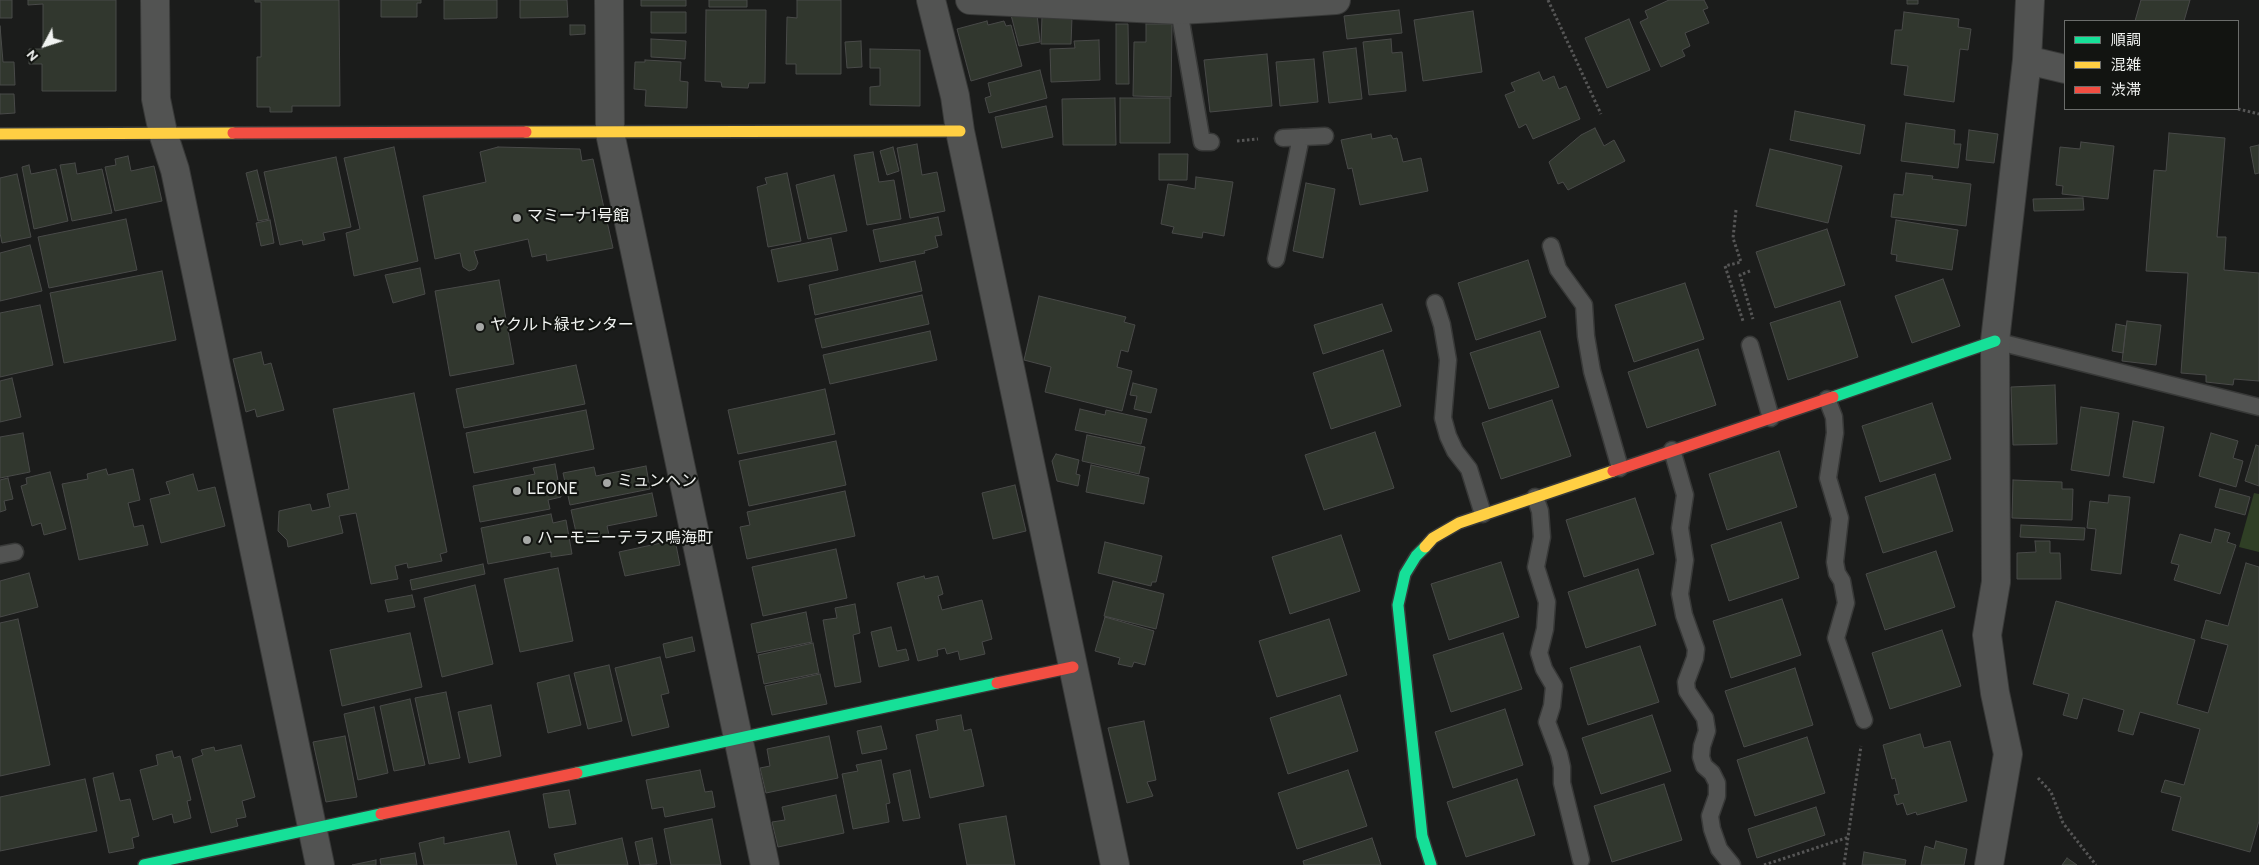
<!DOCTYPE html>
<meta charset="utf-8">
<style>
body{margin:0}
#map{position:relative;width:2259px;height:865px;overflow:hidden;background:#1b1c1b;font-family:Overpass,"Noto Sans JP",sans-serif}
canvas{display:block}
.legend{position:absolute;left:2064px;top:20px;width:175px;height:90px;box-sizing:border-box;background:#121411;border:1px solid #6b6d6b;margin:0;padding:6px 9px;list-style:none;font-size:15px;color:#f1f3f1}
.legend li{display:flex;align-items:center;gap:10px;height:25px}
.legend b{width:25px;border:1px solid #6b6d6b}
.north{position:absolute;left:20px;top:20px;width:50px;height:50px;-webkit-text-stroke:4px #121411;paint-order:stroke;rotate:230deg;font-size:14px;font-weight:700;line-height:20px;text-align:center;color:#f1f3f1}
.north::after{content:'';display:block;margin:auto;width:18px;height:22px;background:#f1f3f1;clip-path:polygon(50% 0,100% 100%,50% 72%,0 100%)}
</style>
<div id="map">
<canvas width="2259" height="865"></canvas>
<ul class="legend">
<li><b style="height:6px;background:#16e098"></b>順調</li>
<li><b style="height:6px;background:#ffcf43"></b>混雑</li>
<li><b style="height:6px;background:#f24e42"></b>渋滞</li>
</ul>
<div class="north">N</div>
</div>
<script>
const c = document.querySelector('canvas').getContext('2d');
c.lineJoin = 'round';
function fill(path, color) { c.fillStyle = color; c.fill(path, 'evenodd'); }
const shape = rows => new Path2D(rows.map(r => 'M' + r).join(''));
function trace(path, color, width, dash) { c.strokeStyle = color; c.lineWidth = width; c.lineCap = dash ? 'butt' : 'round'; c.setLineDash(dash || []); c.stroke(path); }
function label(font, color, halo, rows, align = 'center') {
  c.font = font + ' Overpass,"Noto Sans JP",sans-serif'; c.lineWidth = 4.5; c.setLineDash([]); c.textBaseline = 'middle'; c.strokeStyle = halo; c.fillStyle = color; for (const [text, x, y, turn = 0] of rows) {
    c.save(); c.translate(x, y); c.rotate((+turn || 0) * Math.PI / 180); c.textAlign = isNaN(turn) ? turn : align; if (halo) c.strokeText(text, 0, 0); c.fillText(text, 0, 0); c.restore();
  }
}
const green = shape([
 [2254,493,2259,494,2259,552,2239,547]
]);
const building = shape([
 [0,0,12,0,12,18,0,18,0,0],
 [28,0,116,0,116,91,42,91,42,64,29,64,29,49,43,49,43,4,28,5,28,0],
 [255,0,339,0,340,106,292,106,292,112,270,112,270,107,257,107,257,57,261,57,261,2,255,2,255,0],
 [381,0,421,0,421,3,417,3,417,17,381,17,381,0],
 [444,0,497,0,497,18,444,19,444,0],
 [520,0,567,0,568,17,520,18,520,0],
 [641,0,686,0,686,6,641,6,641,0],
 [709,0,747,0,747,7,709,7,709,0],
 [797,0,841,0,841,74,796,74,796,64,786,64,787,17,797,18,797,0],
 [1669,0,1704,0,1708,8,1703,10,1709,23,1685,33,1690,46,1682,50,1685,56,1661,67,1640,22,1648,18,1645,11,1669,0],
 [1907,0,1918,0,1918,4,1907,4,1907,0],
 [2141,0,2190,0,2184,21,2135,21,2141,0],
 [706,10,766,10,765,83,749,83,748,88,722,87,721,82,705,81,706,10],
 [1399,10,1402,33,1347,39,1344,16,1399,10],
 [1473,11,1482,72,1423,81,1414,20,1473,11],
 [651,12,686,12,686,33,651,33,651,12],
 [1904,12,1959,19,1958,27,1971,29,1968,50,1960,49,1954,102,1904,95,1908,66,1891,64,1895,30,1902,30,1904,12],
 [1037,14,1040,42,1019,46,1011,15,1037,14],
 [1042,17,1072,17,1071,44,1041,44,1042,17],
 [1629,19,1650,70,1607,88,1585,38,1629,19],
 [987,21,988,25,1004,21,1006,26,1011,25,1022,66,971,81,957,29,987,21],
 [1116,24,1128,24,1129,84,1116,84,1116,24],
 [1146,24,1172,24,1171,97,1133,96,1134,42,1146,42,1146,24],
 [570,25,585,25,585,34,570,35,570,25],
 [0,26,3,62,14,62,15,85,0,85,0,26],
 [651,39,686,41,685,59,651,57,651,39],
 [1391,39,1392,53,1402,52,1406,91,1369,95,1363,42,1391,39],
 [1099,40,1100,80,1051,82,1050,49,1075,48,1074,41,1099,40],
 [861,41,862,67,847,68,845,42,861,41],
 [1356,48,1362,99,1329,103,1323,52,1356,48],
 [870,49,920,50,920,106,870,105,870,87,880,86,880,68,870,68,870,49],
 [1267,54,1272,106,1210,112,1204,60,1267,54],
 [1314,59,1318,102,1280,106,1276,62,1314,59],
 [645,60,681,62,680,81,688,82,687,108,645,106,646,90,634,89,635,62,645,62,645,60],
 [1040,70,1047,98,989,113,985,98,991,96,988,83,1040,70],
 [1539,72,1543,81,1554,76,1559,89,1566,86,1580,119,1533,139,1526,124,1519,128,1505,95,1515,91,1511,83,1539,72],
 [0,94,14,94,15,113,0,114,0,94],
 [1115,98,1116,145,1063,145,1062,99,1115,98],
 [1120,98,1170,98,1170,143,1120,143,1120,98],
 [1046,106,1053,137,1002,148,995,117,1046,106],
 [1795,111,1865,125,1860,154,1790,140,1795,111],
 [1906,123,1955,130,1954,144,1961,144,1958,168,1901,161,1906,123],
 [1595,128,1604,146,1614,140,1625,161,1568,190,1563,182,1558,184,1549,162,1581,135,1595,128],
 [1969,130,1998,134,1994,163,1966,160,1969,130],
 [2169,133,2225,138,2217,237,2226,237,2224,270,2259,273,2259,381,2234,379,2233,385,2206,382,2206,375,2181,373,2188,273,2146,271,2154,170,2166,171,2169,133],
 [1371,134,1372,139,1391,135,1393,139,1397,138,1403,162,1421,158,1428,191,1360,205,1352,168,1348,169,1341,140,1371,134],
 [2081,142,2114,146,2108,199,2062,194,2063,186,2056,185,2060,147,2080,149,2081,142],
 [917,144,922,175,937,172,945,211,910,218,897,148,917,144],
 [2259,145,2259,173,2255,174,2250,147,2259,145],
 [394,147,418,261,354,276,346,233,360,229,344,158,394,147],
 [498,147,580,149,582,161,593,159,613,248,547,261,546,254,532,257,528,239,474,251,478,263,475,269,469,271,463,267,460,253,435,259,423,196,486,182,480,152,498,147],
 [893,147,899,171,887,175,880,151,893,147],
 [1770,149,1842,166,1828,223,1756,206,1770,149],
 [873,152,879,182,894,180,901,219,867,225,854,155,873,152],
 [1159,154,1188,154,1187,180,1159,180,1159,154],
 [128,156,131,171,154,166,162,201,115,211,105,167,116,165,115,159,128,156],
 [336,157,351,227,323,233,325,240,303,245,302,240,280,245,264,172,336,157],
 [75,163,77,174,102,169,112,213,72,221,60,165,75,163],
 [29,165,31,174,56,169,68,221,34,229,22,167,29,165],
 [257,170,269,219,258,221,246,173,257,170],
 [787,173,801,241,768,247,757,187,767,184,765,178,787,173],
 [1906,173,1933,176,1932,179,1971,184,1966,226,1891,217,1894,194,1903,195,1906,173],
 [17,174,31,237,2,243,0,233,0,178,17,174],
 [834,175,847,231,808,239,796,185,834,175],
 [1196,177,1233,182,1224,236,1203,232,1202,238,1172,233,1174,227,1161,224,1168,184,1195,189,1196,177],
 [1306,183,1335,189,1323,258,1293,251,1306,183],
 [2083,198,2084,210,2034,211,2033,199,2083,198],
 [938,217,942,235,935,236,938,247,924,251,925,253,880,262,873,230,938,217],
 [126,219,137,270,49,288,38,237,126,219],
 [270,220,274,243,261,246,256,223,270,220],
 [1896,220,1958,230,1952,270,1896,261,1897,255,1891,254,1896,220],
 [1827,229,1845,285,1775,308,1756,252,1827,229],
 [831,238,838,270,778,282,771,250,831,238],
 [30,245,42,291,0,301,0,253,30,245],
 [1528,260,1546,317,1476,340,1458,283,1528,260],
 [915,261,922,291,815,315,809,285,915,261],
 [420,268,425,294,393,303,385,275,420,268],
 [162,271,176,340,64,363,50,293,162,271],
 [1943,279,1960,326,1912,343,1895,296,1943,279],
 [499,280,514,364,450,376,435,291,499,280],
 [1685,283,1704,339,1634,362,1615,305,1685,283],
 [922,295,929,324,822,348,815,319,922,295],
 [1039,296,1126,317,1124,322,1135,325,1128,352,1121,350,1117,367,1132,371,1122,411,1045,392,1051,367,1024,360,1039,296],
 [1840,301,1858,357,1788,380,1770,323,1840,301],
 [1382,304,1392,331,1323,354,1314,325,1382,304],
 [40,305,53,365,0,377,0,313,40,305],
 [2127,321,2161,325,2156,365,2122,361,2127,321],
 [2116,324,2126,326,2123,353,2112,351,2116,324],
 [930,331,937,360,830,384,823,355,930,331],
 [1540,331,1559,387,1489,409,1470,353,1540,331],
 [1698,349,1716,405,1647,428,1628,372,1698,349],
 [1383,350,1401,406,1331,429,1313,373,1383,350],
 [261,352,264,365,271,363,284,410,257,417,255,409,246,412,233,359,261,352],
 [576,365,585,404,464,428,456,389,576,365],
 [12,378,21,417,0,422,0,381,12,378],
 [1133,383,1157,389,1151,413,1134,409,1137,396,1130,395,1133,383],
 [2055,385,2057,444,2013,445,2011,387,2055,385],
 [825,389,835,434,738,454,728,410,825,389],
 [414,393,447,552,440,554,442,561,408,568,407,563,395,566,398,579,371,584,356,513,339,516,343,533,288,547,287,540,278,531,279,511,310,504,312,511,330,507,327,494,349,489,333,409,414,393],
 [1552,400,1571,456,1501,479,1482,423,1552,400],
 [1932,403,1951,459,1880,482,1862,426,1932,403],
 [2081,407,2119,413,2109,476,2071,470,2081,407],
 [1080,409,1105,415,1106,410,1147,419,1141,444,1075,430,1080,409],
 [586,410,594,449,474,473,466,433,586,410],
 [2133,421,2164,427,2154,483,2123,477,2133,421],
 [1375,432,1394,488,1324,510,1305,455,1375,432],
 [23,433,30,472,0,478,0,437,23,433],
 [2211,433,2238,441,2233,458,2243,461,2236,487,2199,476,2211,433],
 [1087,435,1145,447,1139,474,1082,461,1087,435],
 [836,441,846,485,749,506,739,461,836,441],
 [2256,445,2259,446,2259,486,2245,481,2256,445],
 [1779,451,1797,507,1727,530,1709,474,1779,451],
 [1056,454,1079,460,1076,474,1080,475,1078,486,1057,481,1052,461,1056,454],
 [555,464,561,497,548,500,550,509,480,522,473,486,535,474,533,468,555,464],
 [1091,465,1149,478,1144,504,1086,492,1091,465],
 [646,466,650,489,570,505,563,473,594,467,596,476,646,466],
 [106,469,108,475,133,469,140,500,128,503,134,527,143,525,148,545,79,560,62,484,88,479,87,474,106,469],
 [50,472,66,529,44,535,41,523,32,526,21,486,27,484,26,478,50,472],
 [193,474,198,491,215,487,225,526,161,543,150,499,170,494,166,482,193,474],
 [1935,474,1953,531,1883,553,1865,497,1935,474],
 [8,478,13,499,4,501,6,510,0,512,0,480,8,478],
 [2013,480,2062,482,2062,489,2073,489,2072,520,2012,518,2013,480],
 [1015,485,1026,531,993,539,982,493,1015,485],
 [2220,489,2250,497,2245,515,2215,507,2220,489],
 [845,491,855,536,747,559,740,527,750,525,747,512,845,491],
 [652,493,657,516,607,526,609,535,578,541,571,510,652,493],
 [2109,495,2130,497,2121,574,2091,570,2096,529,2087,528,2090,501,2108,503,2109,495],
 [1635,498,1654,554,1584,577,1566,520,1635,498],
 [551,514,553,523,566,520,572,554,551,557,551,552,488,564,481,528,551,514],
 [1781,522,1799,578,1729,601,1711,545,1781,522],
 [2021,525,2085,528,2084,540,2020,537,2021,525],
 [2215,529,2230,533,2227,542,2236,545,2220,594,2174,580,2179,565,2171,563,2180,534,2211,543,2215,529],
 [1341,535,1360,591,1290,614,1272,557,1341,535],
 [675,540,680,565,625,576,619,552,675,540],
 [2035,541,2050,541,2050,553,2060,553,2061,579,2017,579,2017,553,2036,552,2035,541],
 [1105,542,1162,556,1156,582,1152,582,1151,586,1098,573,1105,542],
 [836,549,847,598,763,616,752,567,836,549],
 [1936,551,1955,607,1885,630,1866,574,1936,551],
 [1501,562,1519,617,1449,640,1431,584,1501,562],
 [2246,563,2259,567,2259,821,2250,852,2172,830,2181,797,2161,792,2165,780,2184,785,2200,729,2140,712,2133,735,2118,731,2124,710,2083,698,2077,719,2063,715,2069,694,2033,684,2056,601,2195,640,2177,704,2208,713,2228,645,2201,638,2206,620,2228,626,2246,563],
 [483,564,485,574,412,590,410,580,483,564],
 [558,568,573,641,520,652,504,579,558,568],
 [1638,569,1656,625,1586,648,1568,592,1638,569],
 [29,573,38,607,0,617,0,581,29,573],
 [924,576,925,579,938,576,943,594,938,596,942,610,982,600,992,639,982,642,985,654,960,660,958,651,947,654,945,648,937,650,938,656,918,661,897,583,924,576],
 [1113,581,1164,594,1156,629,1104,616,1113,581],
 [475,585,493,664,442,677,424,598,475,585],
 [412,595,415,607,388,612,385,600,412,595],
 [1782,599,1801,655,1731,678,1713,621,1782,599],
 [855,604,860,633,853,635,861,682,835,687,823,620,837,618,835,608,855,604],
 [806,612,812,642,757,653,751,624,806,612],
 [1105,617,1154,631,1145,665,1134,662,1132,667,1118,664,1120,658,1095,651,1105,617],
 [18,619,50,765,0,776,0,623,18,619],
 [1329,619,1347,675,1277,697,1259,641,1329,619],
 [891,627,897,651,906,649,909,660,879,667,871,632,891,627],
 [1942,630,1961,686,1890,709,1872,653,1942,630],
 [410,633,422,687,342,706,330,650,410,633],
 [1503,633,1522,689,1451,712,1433,655,1503,633],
 [692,637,695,651,666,658,663,644,692,637],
 [813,643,819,673,764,684,758,655,813,643],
 [1640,646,1659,702,1588,725,1570,668,1640,646],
 [660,657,669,693,661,695,669,727,632,736,615,668,660,657],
 [609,665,622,721,588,729,574,673,609,665],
 [1795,668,1813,725,1744,747,1725,691,1795,668],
 [820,674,827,704,772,715,765,686,820,674],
 [569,675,581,725,548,733,537,683,569,675],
 [446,692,460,758,429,764,415,698,446,692],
 [1340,695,1358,751,1288,774,1270,718,1340,695],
 [410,699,425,765,394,771,380,706,410,699],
 [491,705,501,756,469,763,458,712,491,705],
 [374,707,388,773,358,780,344,714,374,707],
 [1505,709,1523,765,1453,788,1435,732,1505,709],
 [961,715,964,731,971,729,984,786,930,798,916,735,938,730,936,720,961,715],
 [1652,715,1671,771,1601,794,1582,738,1652,715],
 [1144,721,1156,780,1147,782,1153,796,1127,803,1108,728,1144,721],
 [881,726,887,749,862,754,857,731,881,726],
 [1920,734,1924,748,1950,741,1967,801,1917,815,1916,812,1907,815,1903,803,1897,805,1894,795,1899,794,1895,778,1892,779,1883,745,1920,734],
 [345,736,357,797,326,802,313,742,345,736],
 [829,736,838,778,766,793,760,768,770,766,767,749,829,736],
 [1807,737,1825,793,1755,816,1737,760,1807,737],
 [241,745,255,797,242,801,246,817,236,819,238,826,211,833,192,759,203,755,201,750,214,747,215,751,241,745],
 [172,751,174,758,180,756,191,800,187,801,191,818,174,823,172,814,153,820,140,770,158,765,156,755,172,751],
 [881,760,890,803,886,804,889,822,853,829,842,774,858,771,856,765,881,760],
 [700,770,705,792,712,791,715,807,665,817,663,807,652,809,646,780,700,770],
 [910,770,920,818,903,821,893,774,910,770],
 [1348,770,1367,826,1297,849,1278,793,1348,770],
 [113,773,120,801,130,799,139,836,132,838,134,848,109,853,93,778,113,773],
 [85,779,97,831,0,851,0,797,85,779],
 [1517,779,1535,835,1466,857,1447,802,1517,779],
 [1664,784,1682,840,1612,862,1594,806,1664,784],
 [569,790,576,824,549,828,543,794,569,790],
 [836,795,844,833,778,847,772,822,785,820,782,807,836,795],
 [1816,807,1825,835,1757,858,1748,829,1816,807],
 [1006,816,1015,865,967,865,959,824,1006,816],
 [712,819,721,865,671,865,664,829,712,819],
 [509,831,517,865,424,865,419,843,444,837,444,844,509,831],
 [622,838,628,865,557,865,554,854,622,838],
 [652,838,657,864,640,865,635,842,652,838],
 [1372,838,1381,865,1304,865,1303,861,1372,838],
 [1936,841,1967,849,1964,865,1921,865,1925,846,1934,849,1936,841],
 [1864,852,1906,860,1905,865,1862,865,1864,852],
 [415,853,417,865,381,865,380,859,415,853],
 [2067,858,2077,865,2062,865,2067,858],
 [376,860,376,865,352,865,376,860]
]);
const path = shape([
 [1548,0,1601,114],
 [2238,109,2259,114],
 [1237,141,1258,139],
 [1736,210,1733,238,1741,262,1725,266,1743,321],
 [1750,271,1740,275,1753,319],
 [2038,778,2051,792,2063,823,2096,865],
 [1764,865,1849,837],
 [1844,865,1861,746]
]);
const lane = shape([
 [1179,10,1202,142,1211,142],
 [1283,138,1325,136],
 [1551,246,1558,269,1584,305,1586,336,1592,371,1620,468],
 [1276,259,1301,137],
 [1435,303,1442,325,1448,360,1443,418,1448,436,1455,451,1469,469,1483,514],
 [1995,341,2259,407],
 [1750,345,1771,418],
 [1827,399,1834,417,1835,433,1828,478,1840,518,1835,562,1837,573,1842,581,1846,603,1836,638,1864,720],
 [1672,450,1685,495,1680,528,1685,560,1680,594,1684,615,1696,649,1695,658,1686,682,1687,691,1705,718,1707,731,1702,746,1701,757,1704,766,1712,773,1717,783,1717,796,1710,816,1712,829,1719,849,1732,865],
 [1535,497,1540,511,1542,537,1536,567,1547,602,1545,629,1539,653,1544,669,1554,686,1552,706,1547,722,1559,754,1562,767,1562,783,1581,860],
 [0,555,15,552]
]);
const street = shape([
 [155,0,156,99,163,133,175,170,320,865],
 [609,0,610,133,765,865],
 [931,0,955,96,960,131,1115,865],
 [970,0,1179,10,1216,8,1218,0],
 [1216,8,1336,0],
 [2027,60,2065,69],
 [1989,865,2008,754,1995,693,1987,635,1996,582,1995,341,2027,60,2030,0]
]);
const fast = shape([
 [1833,397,1995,341],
 [1425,547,1416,556,1405,574,1398,605,1422,836,1431,865],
 [577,773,997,683],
 [144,865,381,814]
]);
const slow = shape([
 [526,132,960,131],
 [0,134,233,133],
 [1425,547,1433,538,1459,523,1613,471]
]);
const jam = shape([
 [233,133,526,132],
 [1613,471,1833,397],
 [997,683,1073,667],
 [381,814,577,773]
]);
const markers = [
 [517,218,5,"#a6a8a6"],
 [480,327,5,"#a6a8a6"],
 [607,483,5,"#a6a8a6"],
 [517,491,5,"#a6a8a6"],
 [527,540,5,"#a6a8a6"]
];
const poiNames = [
 ["マミーナ1号館",527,218],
 ["ヤクルト緑センター",490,327],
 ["ミュンヘン",617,483],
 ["LEONE",527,491],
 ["ハーモニーテラス鳴海町",537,540]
];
fill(green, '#2f3f25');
fill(building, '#31372e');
trace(building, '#494a49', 1);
trace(lane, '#383938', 19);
trace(street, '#383938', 30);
trace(fast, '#383938', 14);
trace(slow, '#383938', 14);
trace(jam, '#383938', 14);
trace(path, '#565656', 3, [2.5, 2.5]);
trace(lane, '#525352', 16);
trace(street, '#525352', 28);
trace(fast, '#16e098', 11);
trace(slow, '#ffcf43', 11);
trace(jam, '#f24e42', 11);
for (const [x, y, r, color] of markers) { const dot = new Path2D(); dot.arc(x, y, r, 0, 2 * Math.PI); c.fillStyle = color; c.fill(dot); trace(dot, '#121411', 2); }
label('16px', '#f1f3f1', '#121411', poiNames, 'left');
</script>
